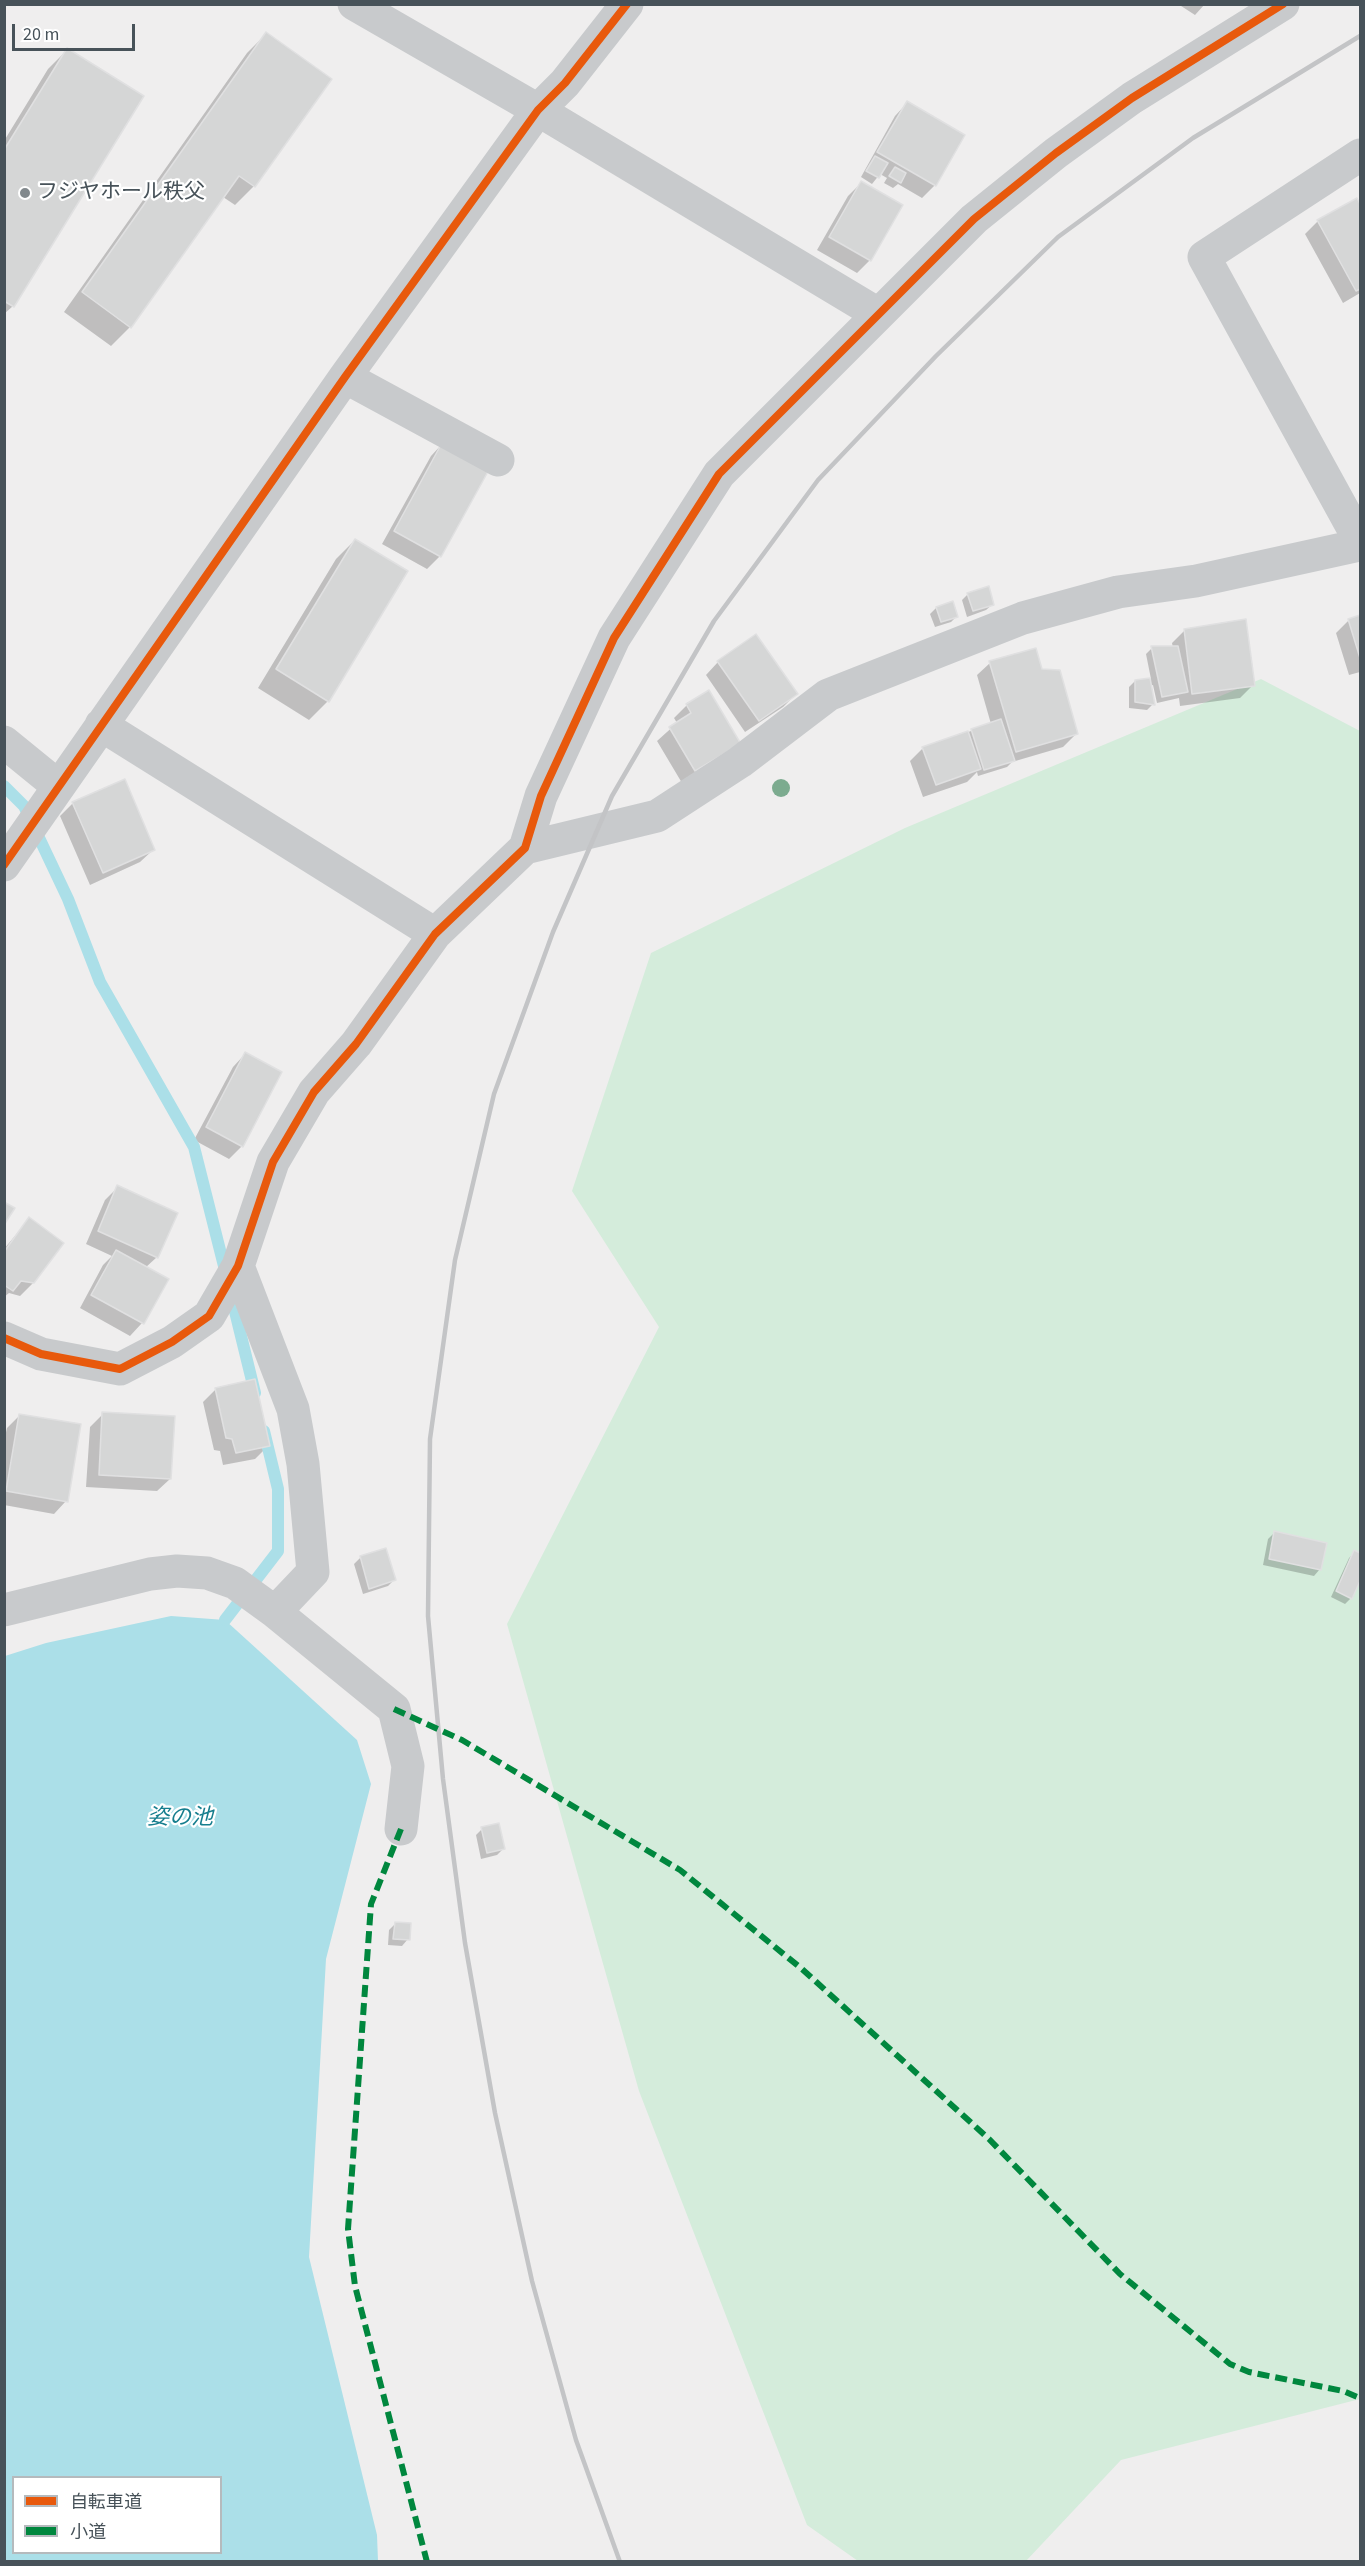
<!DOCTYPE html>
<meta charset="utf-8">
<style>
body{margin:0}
#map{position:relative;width:1365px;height:2566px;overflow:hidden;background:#efeeee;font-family:"Source Sans 3","Noto Sans JP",sans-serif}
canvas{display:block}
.frame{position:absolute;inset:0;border:6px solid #475259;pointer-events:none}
.legend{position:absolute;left:12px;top:2476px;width:210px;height:78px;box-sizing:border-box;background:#fff;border:2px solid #b5babd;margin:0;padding:8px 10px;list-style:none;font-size:18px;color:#475259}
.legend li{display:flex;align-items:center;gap:12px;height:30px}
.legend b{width:30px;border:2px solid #b5babd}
.scale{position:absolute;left:12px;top:24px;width:123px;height:27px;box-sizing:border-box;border:3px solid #475259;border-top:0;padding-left:8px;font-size:18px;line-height:21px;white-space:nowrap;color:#475259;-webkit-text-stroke:4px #fff;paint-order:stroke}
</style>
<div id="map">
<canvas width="1365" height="2566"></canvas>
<div class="frame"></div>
<ul class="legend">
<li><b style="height:8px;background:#e8590c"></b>自転車道</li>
<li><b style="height:8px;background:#00873e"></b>小道</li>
</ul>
<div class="scale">20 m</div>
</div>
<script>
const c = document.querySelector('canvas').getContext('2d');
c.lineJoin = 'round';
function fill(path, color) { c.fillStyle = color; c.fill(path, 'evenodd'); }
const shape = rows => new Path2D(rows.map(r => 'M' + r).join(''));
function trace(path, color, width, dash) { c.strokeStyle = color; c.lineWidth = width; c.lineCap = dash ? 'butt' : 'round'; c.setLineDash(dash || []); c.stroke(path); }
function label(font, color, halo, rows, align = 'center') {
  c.font = font + ' "Source Sans 3","Noto Sans JP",sans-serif'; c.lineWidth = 4.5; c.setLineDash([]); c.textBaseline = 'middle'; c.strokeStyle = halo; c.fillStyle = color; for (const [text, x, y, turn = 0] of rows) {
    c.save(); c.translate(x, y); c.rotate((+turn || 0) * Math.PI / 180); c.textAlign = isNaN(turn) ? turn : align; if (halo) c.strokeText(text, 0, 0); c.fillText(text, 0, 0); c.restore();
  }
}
const green = shape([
 [1261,679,1360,731,1360,2399,1121,2460,1026,2561,858,2561,807,2525,639,2091,507,1624,659,1327,572,1191,651,953,905,828]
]);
const water = shape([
 [171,1616,225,1620,357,1740,371,1784,326,1959,309,2257,377,2535,378,2561,5,2561,5,1656,46,1643],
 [14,2478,220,2478,220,2552,14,2552]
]);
const shadow = shape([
 [1178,4,1205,4,1195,15],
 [266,34,254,186,235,205,223,197,130,327,111,346,64,312,247,53],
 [67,50,13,306,4,314,4,141,48,69],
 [907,103,935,185,922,198,898,184,893,188,884,183,887,178,880,174,872,184,861,177,895,116],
 [861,183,870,260,857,273,817,250,848,196],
 [1356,200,1360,207,1360,293,1343,303,1305,234,1318,221],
 [443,443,440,556,427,569,382,544,431,456],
 [355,540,328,701,309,720,258,688,336,559],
 [968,594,993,604,986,610,967,617,962,600],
 [936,608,957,616,951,622,935,627,930,614],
 [1360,616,1360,672,1349,675,1336,633,1349,620],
 [1185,630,1253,685,1240,698,1180,706,1179,698,1157,703,1153,685,1150,686,1153,704,1147,710,1129,708,1129,687,1135,681,1151,679,1146,654,1152,648,1173,648,1172,643],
 [718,662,796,694,783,707,745,732,706,675],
 [990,663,1076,734,1063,747,1012,762,1007,767,978,776,977,772,967,782,923,797,910,761,923,748,991,724,977,675],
 [687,705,739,744,682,783,657,741,677,723,674,718],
 [73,803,153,850,140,862,90,885,60,816],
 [245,1054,242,1146,229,1159,194,1140,233,1067],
 [118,1187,157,1257,145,1268,167,1280,142,1323,130,1336,80,1308,103,1265,112,1256,86,1244,105,1200],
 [29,1219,33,1283,20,1296,9,1293,4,1297,4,1249],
 [216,1389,268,1446,255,1459,223,1465,220,1451,214,1450,203,1402],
 [103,1414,170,1479,157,1491,86,1487,90,1427],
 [20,1415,66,1501,54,1514,4,1505,4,1441,7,1428],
 [1274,1533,1320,1569,1314,1576,1263,1565,1268,1539],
 [1355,1552,1360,1554,1360,1577,1351,1598,1345,1604,1331,1597,1349,1558],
 [361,1557,394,1580,388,1586,363,1594,354,1564],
 [482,1829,503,1849,497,1855,481,1859,476,1835],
 [395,1924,408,1939,402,1946,388,1945,389,1930]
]);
const stream = shape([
 [4,786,24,806,68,899,100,982,194,1147,226,1274],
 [230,1291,255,1393],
 [225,1620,278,1551,278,1489,264,1431]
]);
const building = shape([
 [266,32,332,79,255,187,239,176,131,328,82,292,266,32],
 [67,48,144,96,14,307,4,301,4,150,67,48],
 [907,101,965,135,936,186,877,152,907,101],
 [875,156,888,163,879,178,866,171,875,156],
 [895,167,906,173,901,183,889,176,895,167],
 [861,181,903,205,871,261,829,237,861,181],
 [1357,198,1360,204,1360,289,1356,291,1317,220,1357,198],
 [443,441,490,468,441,557,394,531,443,441],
 [355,539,408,571,329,702,276,669,355,539],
 [989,586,994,605,973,611,967,593,989,586],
 [953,601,958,617,941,622,936,607,953,601],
 [1360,615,1360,658,1348,619,1360,615],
 [1246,619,1255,686,1192,694,1184,629,1246,619],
 [756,634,798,694,759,721,717,661,756,634],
 [1151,646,1178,646,1188,692,1162,697,1151,646],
 [1036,648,1042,669,1060,670,1078,734,1016,752,989,661,1036,648],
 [1150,678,1155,705,1135,702,1135,680,1150,678],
 [709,690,741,744,695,771,669,727,691,713,686,704,709,690],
 [1001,719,1015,761,984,770,971,729,1001,719],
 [968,731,981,769,936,785,922,747,968,731],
 [125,779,155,850,103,873,72,802,125,779],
 [245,1052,282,1072,243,1147,206,1127,245,1052],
 [117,1185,178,1213,158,1258,98,1231,117,1185],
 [4,1202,15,1208,4,1225,4,1202],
 [29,1217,64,1243,34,1283,21,1281,13,1291,4,1285,4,1252,29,1217],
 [116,1250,169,1279,144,1324,91,1295,116,1250],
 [255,1379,270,1446,236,1453,232,1439,226,1438,215,1388,255,1379],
 [102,1412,175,1416,171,1479,99,1475,102,1412],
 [19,1414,81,1424,68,1502,6,1491,19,1414],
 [1274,1531,1327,1543,1321,1570,1269,1559,1274,1531],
 [386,1548,396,1580,369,1589,360,1556,386,1548],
 [1354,1550,1360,1553,1360,1581,1352,1599,1336,1591,1354,1550],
 [499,1823,505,1849,487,1853,481,1827,499,1823],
 [395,1922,411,1923,410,1940,393,1939,395,1922]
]);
const minor = shape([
 [354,4,538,110,878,314],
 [1360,155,1204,257,1360,541],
 [345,377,498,460],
 [101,725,435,934],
 [4,742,58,786],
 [525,848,657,816,740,762,828,695,1023,618,1118,592,1196,581,1360,545],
 [4,865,345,377,538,110,565,83,627,4],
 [4,1338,41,1354,120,1369,172,1342,209,1316,238,1266,273,1162,314,1092,356,1044,435,934,525,848,541,796,614,638,719,474,974,219,1056,153,1132,98,1283,4],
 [4,1610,150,1574,177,1571,207,1573,235,1583,275,1612,313,1572,303,1464,293,1409,238,1266],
 [275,1612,394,1709,408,1766,401,1829]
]);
const rail = shape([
 [620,2562,576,2440,532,2281,495,2113,465,1943,443,1779,428,1616,430,1439,455,1260,494,1094,553,932,612,796,714,621,818,480,936,356,1058,237,1193,138,1360,36]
]);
const quiet = shape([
 [394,1709,462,1740,680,1870,802,1969,989,2139,1120,2274,1230,2364,1249,2372,1343,2391,1360,2398],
 [401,1829,371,1904,348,2229,355,2286,427,2562]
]);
const cycleway = shape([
 [4,865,345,377,538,110,565,83,627,4],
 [4,1338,41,1354,120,1369,172,1342,209,1316,238,1266,273,1162,314,1092,356,1044,435,934,525,848,541,796,614,638,719,474,974,219,1056,153,1132,98,1283,4]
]);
const trees = [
 [781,788]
];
const markers = [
 [25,193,6,"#82898d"]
];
const poiNames = [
 ["フジヤホール秩父",37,193]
];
const waterNames = [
 ["姿の池",180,1819]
];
fill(green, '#d4ecdb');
fill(water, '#abdfe8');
fill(shadow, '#0003');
trace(stream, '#abdfe8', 12);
fill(building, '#d5d6d6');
trace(building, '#e0e0e1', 1.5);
trace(minor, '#c8cacc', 33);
trace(rail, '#c3c4c6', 4.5);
trace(quiet, '#00873e', 6, [12, 6]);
trace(cycleway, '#e8590c', 8);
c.fillStyle = '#7cab8f';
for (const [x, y] of trees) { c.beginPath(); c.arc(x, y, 9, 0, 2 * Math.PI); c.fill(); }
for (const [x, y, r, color] of markers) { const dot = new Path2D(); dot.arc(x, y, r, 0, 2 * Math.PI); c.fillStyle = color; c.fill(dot); trace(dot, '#fff', 2); }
label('21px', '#475259', '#fff', poiNames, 'left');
label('italic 22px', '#167e8e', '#fff', waterNames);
</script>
